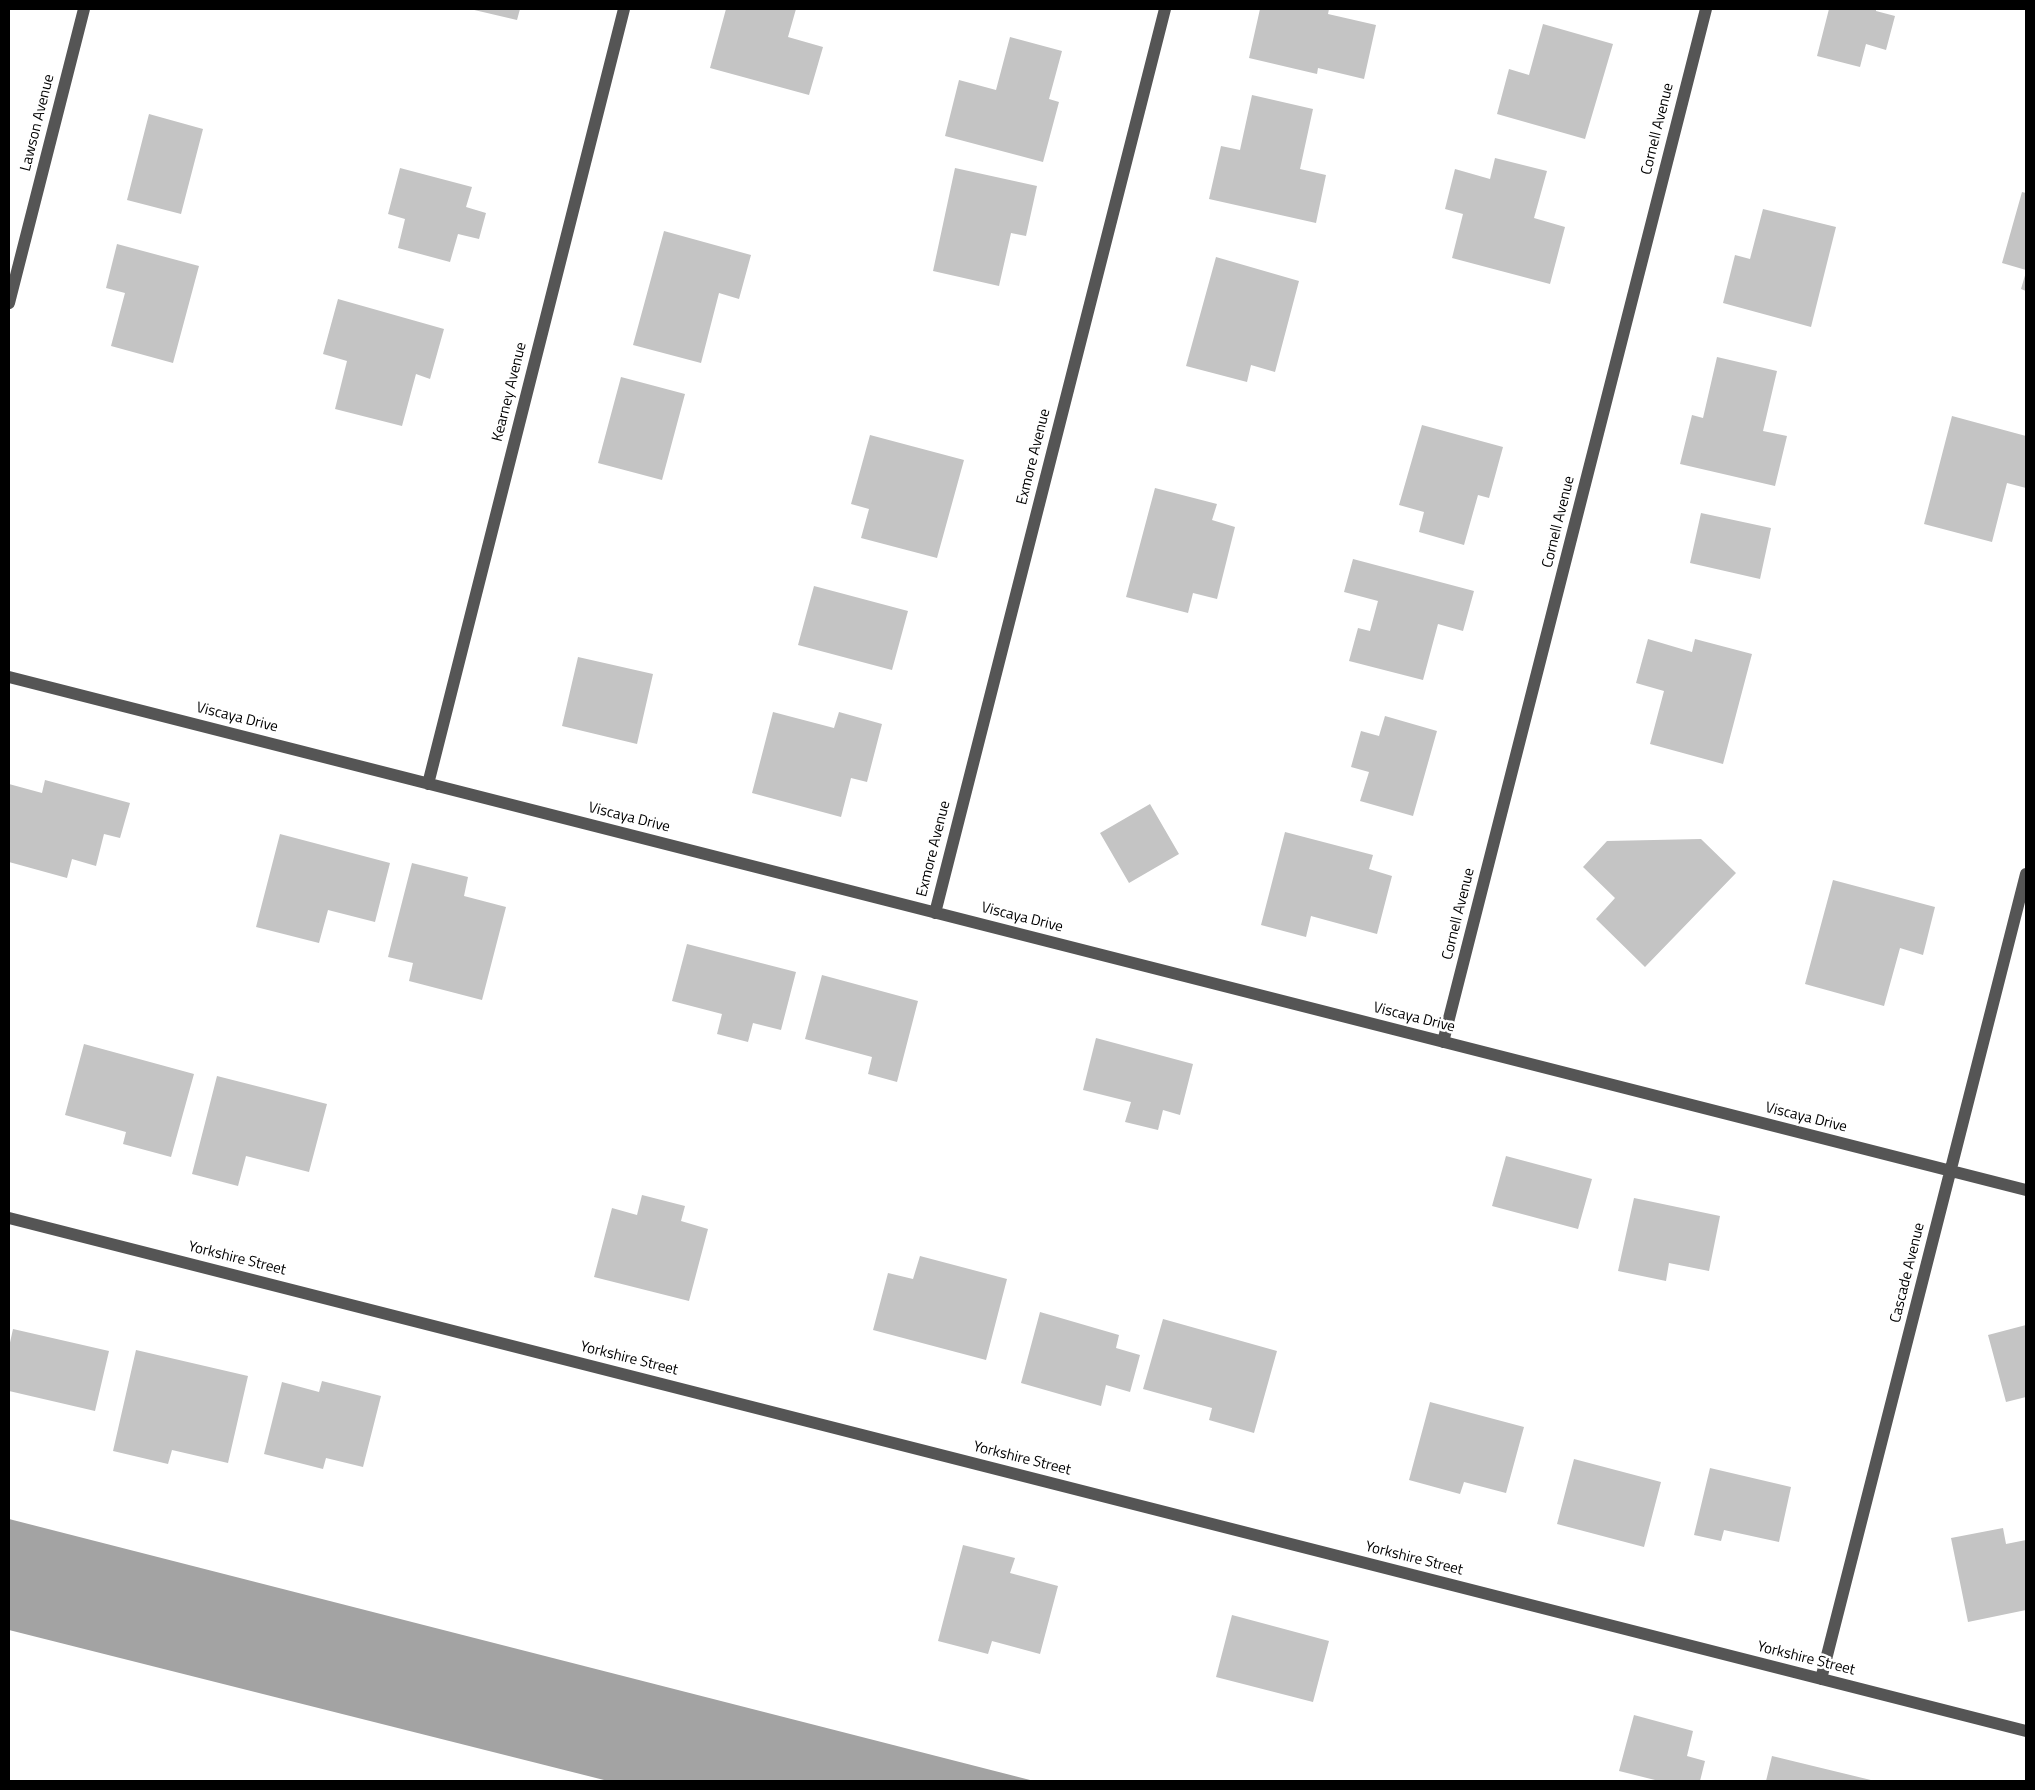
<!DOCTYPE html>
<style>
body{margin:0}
#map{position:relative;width:2035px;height:1790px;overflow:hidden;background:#fff;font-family:"Titillium Web",sans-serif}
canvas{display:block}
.frame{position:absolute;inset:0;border:10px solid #000;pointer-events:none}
</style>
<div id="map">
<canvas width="2035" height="1790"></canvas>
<div class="frame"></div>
</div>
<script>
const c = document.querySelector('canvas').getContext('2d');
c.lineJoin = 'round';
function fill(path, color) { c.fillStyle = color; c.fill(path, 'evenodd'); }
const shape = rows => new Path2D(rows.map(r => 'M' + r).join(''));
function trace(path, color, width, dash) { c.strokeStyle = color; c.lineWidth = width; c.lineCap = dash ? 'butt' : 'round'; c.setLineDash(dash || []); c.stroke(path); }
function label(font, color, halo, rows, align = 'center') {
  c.font = font + ' "Titillium Web",sans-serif'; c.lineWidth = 5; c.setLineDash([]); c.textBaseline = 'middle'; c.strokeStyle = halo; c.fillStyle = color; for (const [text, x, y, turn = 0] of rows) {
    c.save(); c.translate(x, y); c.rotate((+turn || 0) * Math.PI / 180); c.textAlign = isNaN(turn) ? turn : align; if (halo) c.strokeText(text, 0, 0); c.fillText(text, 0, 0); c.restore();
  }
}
const water = shape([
 [9,1519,1034,1781,608,1781,9,1630]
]);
const building = shape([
 [470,9,520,9,517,20],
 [726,9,796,9,788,37,823,47,809,95,710,68],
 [1260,9,1329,9,1328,14,1376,25,1364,79,1318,68,1317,74,1249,58],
 [1829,9,1876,9,1876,11,1895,16,1886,50,1866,44,1860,67,1817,56],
 [1543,24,1613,44,1585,139,1497,114,1509,69,1529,75],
 [1010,37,1062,51,1049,99,1059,102,1043,162,945,136,959,80,996,90],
 [1252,95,1313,109,1300,169,1326,175,1316,223,1209,199,1221,146,1240,150],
 [149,114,203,129,181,214,127,200],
 [1495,158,1547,171,1534,218,1565,227,1550,284,1452,258,1463,214,1445,209,1455,169,1490,179],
 [400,168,472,187,466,207,486,213,479,239,458,234,450,262,398,248,405,219,388,214],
 [955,168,1037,186,1026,236,1011,233,999,286,933,271],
 [2022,192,2026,193,2026,270,2002,263],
 [1763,209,1836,227,1811,327,1723,303,1735,255,1750,259],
 [664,231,751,255,739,299,719,293,701,363,633,345],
 [117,244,199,266,173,363,111,346,125,293,106,288],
 [1216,257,1299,281,1275,372,1251,365,1247,382,1186,366],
 [2026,272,2026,291,2021,289],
 [338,299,444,329,430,379,416,374,402,426,335,409,347,361,323,354],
 [1717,357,1777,371,1763,431,1787,436,1775,486,1680,464,1692,415,1703,418],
 [621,377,685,394,662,480,598,463],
 [1952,416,2026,436,2026,488,2007,483,1992,542,1924,524],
 [1422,425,1503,447,1489,498,1478,495,1464,545,1419,532,1424,512,1399,505],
 [870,435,964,460,937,558,861,538,869,509,851,504],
 [1155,488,1217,504,1212,520,1235,527,1217,599,1193,593,1188,613,1126,597],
 [1701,513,1771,528,1760,579,1690,563],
 [1353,559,1474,591,1463,631,1438,624,1423,680,1349,661,1358,628,1370,631,1378,601,1344,592],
 [814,586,908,611,892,670,798,645],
 [1648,639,1692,652,1695,639,1752,654,1723,764,1650,744,1664,691,1636,683],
 [578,657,653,674,637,744,562,726],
 [773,712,834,728,839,712,882,724,867,782,851,778,841,817,752,793],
 [1385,716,1437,731,1413,816,1360,801,1369,772,1351,767,1361,731,1379,736],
 [45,780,130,803,120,838,104,834,96,866,72,859,67,878,9,862,9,784,42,793],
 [1150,804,1179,854,1129,883,1100,833],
 [1285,832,1373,855,1369,869,1392,876,1377,934,1311,916,1306,937,1261,925],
 [280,834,390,863,375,922,328,910,319,943,256,927],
 [1701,839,1736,873,1645,967,1596,919,1615,898,1583,867,1607,841],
 [412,863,468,877,464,896,506,907,482,1000,409,981,413,963,388,957],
 [1833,880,1935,907,1923,955,1900,948,1884,1006,1805,984],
 [687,944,796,972,781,1030,753,1023,748,1042,717,1034,722,1014,672,1001],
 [822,975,918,1001,897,1082,868,1074,872,1057,805,1039],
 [1096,1038,1193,1064,1180,1115,1163,1110,1158,1130,1125,1122,1131,1102,1083,1090],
 [84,1044,194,1074,171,1157,123,1144,126,1132,65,1115],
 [217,1076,327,1104,309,1172,246,1156,238,1186,192,1174],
 [1506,1156,1592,1179,1578,1229,1492,1206],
 [642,1195,685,1206,681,1221,708,1229,689,1301,594,1277,612,1208,637,1215],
 [1634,1198,1720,1216,1709,1271,1669,1263,1666,1281,1618,1271],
 [920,1256,1007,1279,986,1360,873,1330,888,1273,913,1279],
 [1040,1312,1119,1335,1116,1348,1140,1355,1130,1392,1106,1385,1101,1406,1021,1383],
 [1163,1319,1277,1351,1254,1433,1209,1420,1212,1408,1143,1389],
 [2026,1325,2026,1397,2006,1402,1988,1335],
 [13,1329,109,1351,95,1411,9,1391,9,1347],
 [136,1350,248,1376,228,1463,172,1450,168,1464,113,1451],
 [322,1381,381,1396,363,1467,326,1458,323,1469,264,1454,282,1382,319,1392],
 [1430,1402,1524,1427,1506,1493,1464,1482,1460,1494,1409,1480],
 [1574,1459,1661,1482,1644,1547,1557,1524],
 [1710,1468,1791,1487,1779,1542,1724,1530,1721,1541,1694,1535],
 [2003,1528,2006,1544,2026,1540,2026,1610,1968,1622,1951,1538],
 [963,1545,1015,1558,1010,1573,1058,1586,1040,1654,992,1641,988,1654,938,1641],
 [1232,1615,1329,1641,1313,1702,1216,1677],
 [1634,1715,1693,1731,1687,1756,1705,1761,1700,1781,1659,1781,1619,1771],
 [1772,1756,1875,1781,1766,1781]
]);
const minor = shape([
 [9,303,84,9],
 [9,677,2026,1190],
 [428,784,624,9],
 [935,913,1165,9],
 [1443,1042,1706,9],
 [9,1218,2026,1731],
 [1821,1679,2026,874]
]);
const streetNames = [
 ["Lawson Avenue",38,123,-76],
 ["Cornell Avenue",1658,129,-76],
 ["Kearney Avenue",510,392,-76],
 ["Exmore Avenue",1034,457,-76],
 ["Cornell Avenue",1559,522,-76],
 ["Viscaya Drive",237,718,14],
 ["Viscaya Drive",629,818,14],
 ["Exmore Avenue",934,849,-76],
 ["Cornell Avenue",1459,914,-76],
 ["Viscaya Drive",1022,918,14],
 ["Viscaya Drive",1414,1018,14],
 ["Viscaya Drive",1806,1118,14],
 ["Yorkshire Street",237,1259,14],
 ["Cascade Avenue",1908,1273,-76],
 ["Yorkshire Street",629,1359,14],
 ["Yorkshire Street",1022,1459,14],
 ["Yorkshire Street",1414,1559,14],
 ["Yorkshire Street",1806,1659,14]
];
fill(water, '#a3a3a3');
fill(building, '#c4c4c4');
trace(minor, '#555', 12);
label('15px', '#000', '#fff', streetNames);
</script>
